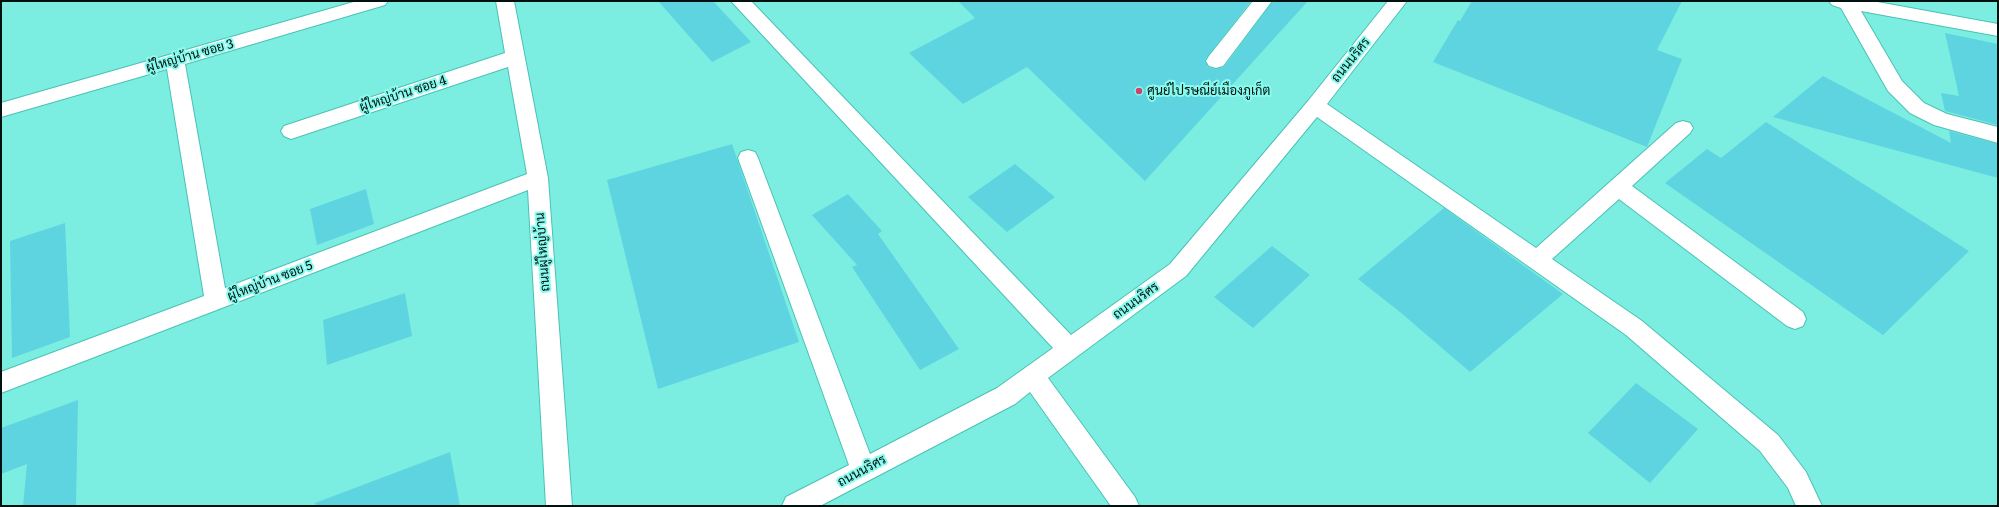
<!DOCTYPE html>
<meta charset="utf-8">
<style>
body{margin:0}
#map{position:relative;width:1999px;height:507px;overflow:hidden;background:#7beee1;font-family:Literata,serif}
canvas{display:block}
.frame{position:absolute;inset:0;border:2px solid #00110f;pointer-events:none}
</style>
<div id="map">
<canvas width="1999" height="507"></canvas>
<div class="frame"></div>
</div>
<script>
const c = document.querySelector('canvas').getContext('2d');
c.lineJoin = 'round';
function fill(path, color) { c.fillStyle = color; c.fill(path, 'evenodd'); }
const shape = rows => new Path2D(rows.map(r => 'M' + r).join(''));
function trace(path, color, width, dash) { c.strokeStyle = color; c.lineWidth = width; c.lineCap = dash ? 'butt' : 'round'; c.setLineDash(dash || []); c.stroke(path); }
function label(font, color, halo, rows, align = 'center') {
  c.font = font + ' Literata,Sarabun,serif'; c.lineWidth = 4; c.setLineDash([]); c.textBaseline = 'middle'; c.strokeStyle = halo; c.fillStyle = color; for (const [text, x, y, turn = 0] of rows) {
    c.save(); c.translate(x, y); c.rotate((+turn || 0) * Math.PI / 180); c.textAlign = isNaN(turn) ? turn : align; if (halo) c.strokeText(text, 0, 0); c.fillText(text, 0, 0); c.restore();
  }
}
const building = shape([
 [658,1,713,1,751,42,712,62],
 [958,1,1251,1,1205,60,1208,67,1216,69,1224,67,1273,1,1308,1,1145,181,1027,67,963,104,909,53,975,18],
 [1472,1,1682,1,1657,50,1682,59,1647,147,1433,62,1458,20,1460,21],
 [1945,33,1998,44,1998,125,1945,111,1941,93,1959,96],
 [1823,76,1951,143,1949,131,1998,144,1998,178,1773,117],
 [1766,122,1969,251,1883,335,1665,183,1707,149,1721,158],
 [732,144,799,342,658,389,607,180],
 [1015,164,1055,197,1007,232,968,197],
 [366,189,374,224,317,245,310,209],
 [848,194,882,231,878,234,959,349,920,370,852,267,857,265,812,215],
 [1444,208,1563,294,1470,372,1400,312,1358,279],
 [65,223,70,337,12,358,10,241],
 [1272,246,1310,275,1253,328,1214,297],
 [405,293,412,336,327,365,323,320],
 [1636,383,1698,429,1650,483,1588,433],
 [78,400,76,506,23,506,27,464,1,474,1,428],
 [450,452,460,506,316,506,315,503]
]);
const minor = shape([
 [357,1,388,1,385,5,185,64,225,288,527,174,508,67,291,139,284,136,281,131,284,126,505,53,496,1,514,1,548,178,572,506,546,506,528,190,1,393,1,372,204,296,167,69,1,117,1,103,357,1],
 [731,1,751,1,1071,335,1170,264,1308,101,1388,1,1407,1,1327,104,1536,248,1676,123,1683,121,1690,123,1693,128,1690,133,1632,186,1803,312,1806,319,1803,326,1795,329,1787,326,1619,199,1552,259,1642,321,1778,435,1806,472,1822,506,1796,506,1788,488,1760,451,1626,335,1317,117,1186,276,1048,378,1135,497,1139,506,1111,506,1030,392,1015,404,820,506,782,506,786,497,849,465,738,158,741,152,748,150,755,152,758,158,870,454,997,388,1053,348,731,1],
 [1253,1,1272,1,1223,66,1216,68,1209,66,1206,61,1209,56,1253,1],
 [1829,1,1872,1,1998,24,1998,36,1861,11,1902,81,1924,103,1947,114,1998,127,1998,143,1934,125,1910,113,1888,91,1841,8,1832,5,1829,1]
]);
const markers = [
 [1139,91,4,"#d0426e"]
];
const streetNames = [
 ["ผู้ใหญ่บ้าน ซอย 3",190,56,-16],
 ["ถนนนริศร",1351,60,-51],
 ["ผู้ใหญ่บ้าน ซอย 4",403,94,-18],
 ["ถนนผู้ใหญ่บ้าน",543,252,-94],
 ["ผู้ใหญ่บ้าน ซอย 5",270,281,-21],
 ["ถนนนริศร",1136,301,-36],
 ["ถนนนริศร",862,471,-28]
];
const poiNames = [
 ["ศูนย์ไปรษณีย์เมืองภูเก็ต",1147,91]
];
fill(building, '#5ed4e1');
trace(minor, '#4bc1b5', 2);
fill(minor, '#fff');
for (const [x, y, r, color] of markers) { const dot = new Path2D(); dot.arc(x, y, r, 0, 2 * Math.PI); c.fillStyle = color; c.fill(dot); trace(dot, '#89fbee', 1.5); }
label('13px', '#00110f', '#89fbee', streetNames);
label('13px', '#00110f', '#89fbee', poiNames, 'left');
</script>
